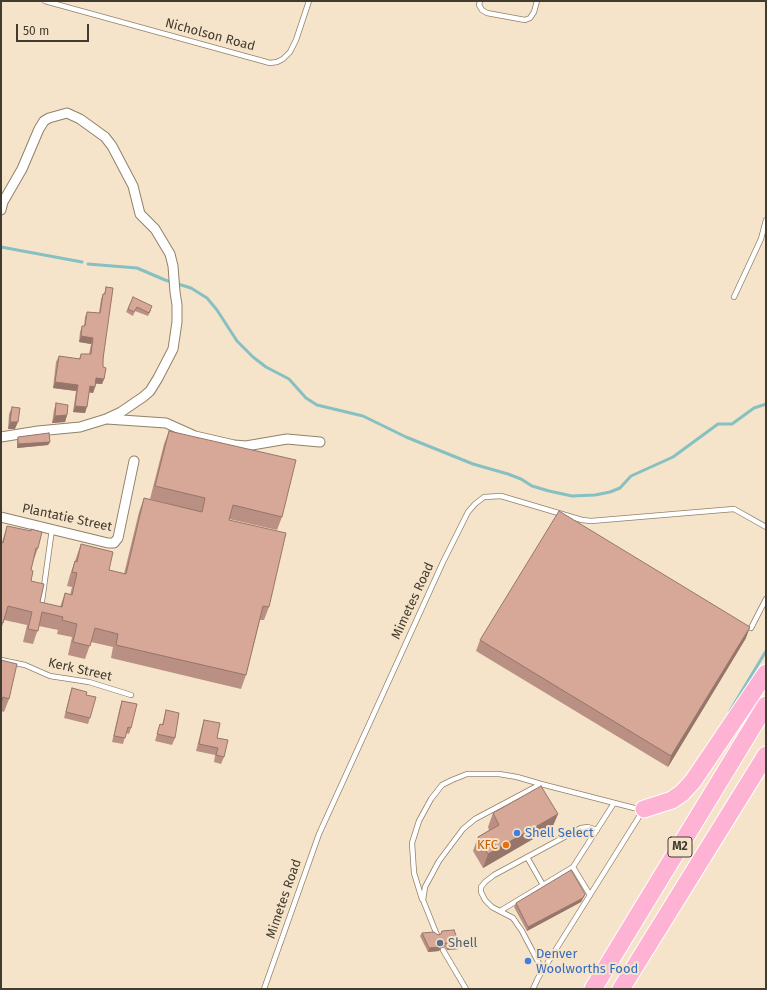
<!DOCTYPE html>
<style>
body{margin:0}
#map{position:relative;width:767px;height:990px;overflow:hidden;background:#f6e4ca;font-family:"Fira Sans",sans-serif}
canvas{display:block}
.frame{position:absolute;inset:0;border:2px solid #423b30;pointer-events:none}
.scale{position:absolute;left:16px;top:24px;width:73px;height:18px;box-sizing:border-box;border:2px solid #423b30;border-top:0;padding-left:5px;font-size:12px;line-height:14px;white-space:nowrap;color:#423b30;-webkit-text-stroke:3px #f6e4ca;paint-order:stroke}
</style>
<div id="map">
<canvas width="767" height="990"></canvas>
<div class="frame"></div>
<div class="scale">50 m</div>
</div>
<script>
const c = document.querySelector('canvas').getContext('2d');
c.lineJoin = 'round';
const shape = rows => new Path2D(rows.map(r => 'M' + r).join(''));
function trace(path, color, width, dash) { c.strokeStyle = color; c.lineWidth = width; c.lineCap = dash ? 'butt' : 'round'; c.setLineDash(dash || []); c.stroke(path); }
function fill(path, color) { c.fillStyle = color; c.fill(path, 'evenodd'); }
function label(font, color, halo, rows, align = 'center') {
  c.font = font + ' "Fira Sans",sans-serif'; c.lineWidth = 4; c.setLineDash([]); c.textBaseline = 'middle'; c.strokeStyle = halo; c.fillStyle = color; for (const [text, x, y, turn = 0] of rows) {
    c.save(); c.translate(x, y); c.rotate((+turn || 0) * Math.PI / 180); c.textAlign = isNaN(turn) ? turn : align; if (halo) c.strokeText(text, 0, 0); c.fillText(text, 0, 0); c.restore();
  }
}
const stream = shape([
 [1,247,82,262],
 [88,264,137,268,165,280,191,288,207,298,217,310,237,341,253,357,266,367,289,379,306,398,317,405,363,416,406,437,473,464,508,474,521,479,532,486,549,491,572,496,595,495,610,492,620,488,631,476,673,457,718,424,732,424,754,408,766,404],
 [731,714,730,711,766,651]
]);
const lane = shape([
 [45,1,270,63,277,62,283,59,290,52,296,40,309,1],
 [480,1,479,5,482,10,487,13,525,20,530,18,534,12,537,1],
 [734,297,761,239,766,220],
 [42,601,52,529],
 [751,628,766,599],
 [1,660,25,665,50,676,89,682,131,695],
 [527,857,543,885],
 [573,867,590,895],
 [422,899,414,873,412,843,419,821,431,799,442,785,452,780,467,774,499,774,517,777,541,784],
 [500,911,573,867,614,803],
 [437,935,423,900,425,887,439,861,463,829,475,819,541,784,634,808,641,809],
 [443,950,466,989],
 [543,971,522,931,513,918,492,907,485,900,481,892,481,887,485,882,494,875,581,828,588,827,597,830],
 [264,989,319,834,443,562,468,512,475,504,484,497,501,496,582,520,591,521,734,509,766,527],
 [533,989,538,978,642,812]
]);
const street = shape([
 [1,210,3,202,22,169,39,129,44,121,49,118,67,113,80,119,105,137,112,146,133,186,140,214,155,229,170,254,173,266,175,292,177,305,177,322,173,349,158,378,150,391,143,397,121,412,106,419,80,427,38,431,1,437],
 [107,419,166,423,195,436,234,445,246,446,287,439,320,442],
 [1,517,108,543,114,543,118,538,134,461]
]);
const highway = shape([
 [644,809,672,800,682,793,693,781,766,673],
 [593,989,766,705],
 [621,989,766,755]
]);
const wall = shape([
 [106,287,103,367,104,379,102,384,96,384,93,393,89,392,85,413,73,412,76,391,53,388,56,362,59,356,79,359,81,354,89,354,91,344,79,342,80,332,82,326,84,326,85,317,87,312,99,313,101,299,103,294,104,294],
 [133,297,151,310,148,316,135,311,133,316,126,312],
 [56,403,67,415,65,422,52,423,54,410],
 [12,407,15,429,8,429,9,414],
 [169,431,282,517,277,530,229,519,269,607,264,620,260,620,246,675,241,689,111,658,113,647,91,642,85,659,68,655,72,637,57,634,58,630,39,626,33,644,23,642,27,625,4,620,1,630,1,542,2,542,7,526,38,548,33,562,31,570,31,581,40,602,60,607,65,593,70,595,72,587,67,586,70,575,81,544,109,570,124,574,139,512,144,498,200,512,150,499,164,444],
 [18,437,50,442,48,445,17,448,17,441],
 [746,638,668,767,476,651,480,640],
 [1,660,9,699,4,712,1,711],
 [72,688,86,695,90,718,88,724,64,718,70,694],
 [122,701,131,728,129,734,126,733,123,744,112,742,120,707],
 [166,710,175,738,172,745,155,741,160,724,162,725],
 [204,720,217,738,224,757,221,764,214,762,215,755,196,751,202,727],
 [493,813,558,814,552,828,483,868,473,851,478,837,489,830,488,827],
 [585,894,581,902,527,931,514,907,516,903],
 [422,933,438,935,460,946,459,949,447,950,445,947,443,946,441,948,439,951,428,952,420,936]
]);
const shadedWall = shape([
 [81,336,93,338,91,344,79,342],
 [96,378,104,379,102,384,94,383],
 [55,382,78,385,76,391,53,388],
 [90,386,95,387,93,393,87,392],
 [75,406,87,407,85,413,73,412],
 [67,415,65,422,52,423,55,416],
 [10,422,18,422,15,429,8,429],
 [50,442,48,445,17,448,18,444],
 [750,627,746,638,668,767,671,756],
 [558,814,552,828,483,868,488,854],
 [585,894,581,902,527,931,528,927],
 [444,943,443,946,441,948,439,951,428,952,429,948],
 [449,946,460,946,459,949,447,950]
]);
const building = shape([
 [106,287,113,288,103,359,103,367,106,368,104,379,96,378,95,387,90,386,87,407,75,406,78,385,55,382,59,356,80,359,81,354,91,354,93,338,81,336,82,326,85,326,87,312,100,313,103,294,105,294,106,287],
 [133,297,152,306,149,313,137,307,134,312,128,309,133,297],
 [56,403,68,405,67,415,55,416,56,403],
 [12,407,20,408,18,422,10,422,12,407],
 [169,431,296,460,282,517,233,505,229,520,286,533,269,607,263,606,246,675,116,645,118,634,95,628,90,646,73,642,77,624,62,620,63,617,42,612,38,631,28,629,32,612,8,606,3,623,1,623,1,542,3,543,7,526,31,531,31,529,42,532,38,548,36,548,31,570,33,571,31,581,44,584,40,602,62,607,65,593,72,595,77,573,72,572,75,561,77,562,81,544,113,552,109,570,126,574,144,498,202,512,205,498,155,486,169,431],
 [49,433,50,442,18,444,18,437,49,433],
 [559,511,750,627,671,756,480,640,559,511],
 [1,660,17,664,9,699,3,697,1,704,1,660],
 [72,688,87,692,86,695,96,697,90,718,66,712,72,688],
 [122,701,137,704,131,728,128,727,125,738,114,736,122,701],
 [166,710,179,713,175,738,157,734,160,724,163,725,166,710],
 [204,720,220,723,217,738,228,740,224,757,216,755,218,748,199,744,204,720],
 [541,786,558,814,488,854,478,837,499,825,493,813,541,786],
 [571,870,585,894,583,898,528,927,516,903,571,870],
 [454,930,460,946,449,946,446,943,444,943,441,944,441,947,429,948,422,933,434,932,438,935,441,934,442,931,454,930]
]);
const markers = [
 [517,833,4,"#3f7fe0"],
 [506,845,4,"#e8710a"],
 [440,943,4,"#5c6f8a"],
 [528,961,4,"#3f7fe0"]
];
const shields = [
 [680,847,24]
];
const shieldNames = [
 ["M2",680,847]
];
const streetNames = [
 ["Nicholson Road",210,35,15],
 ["Plantatie Street",67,518,12],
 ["Mimetes Road",413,601,-65],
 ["Kerk Street",80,670,13],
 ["Mimetes Road",284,899,-71]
];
const shopNames = [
 ["Shell Select",525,833],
 ["Denver",536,954],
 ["Woolworths Food",536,969]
];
const foodNames = [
 ["KFC",498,845]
];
const serviceNames = [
 ["Shell",448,943]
];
trace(stream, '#86c0c2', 3);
trace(lane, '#918169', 6);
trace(street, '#918169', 11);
trace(highway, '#fff', 19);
trace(lane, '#fff', 4.5);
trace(street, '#fff', 9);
trace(highway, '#feb3d4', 17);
fill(wall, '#b99083');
fill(shadedWall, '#96766a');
fill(building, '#d7a898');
trace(building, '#96766a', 1);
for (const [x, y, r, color] of markers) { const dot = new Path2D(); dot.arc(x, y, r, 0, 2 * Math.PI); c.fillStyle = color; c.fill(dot); trace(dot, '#f6e4ca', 1.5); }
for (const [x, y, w] of shields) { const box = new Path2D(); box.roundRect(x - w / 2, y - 10, w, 20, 3); c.fillStyle = '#f6e4ca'; c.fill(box); trace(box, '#423b30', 1); }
label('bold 12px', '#423b30', null, shieldNames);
label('13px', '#423b30', '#f6e4ca', streetNames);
label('13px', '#366cbe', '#f6e4ca', shopNames, 'left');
label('13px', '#c56008', '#f6e4ca', foodNames, 'right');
label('13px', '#4e5e75', '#f6e4ca', serviceNames, 'left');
</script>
